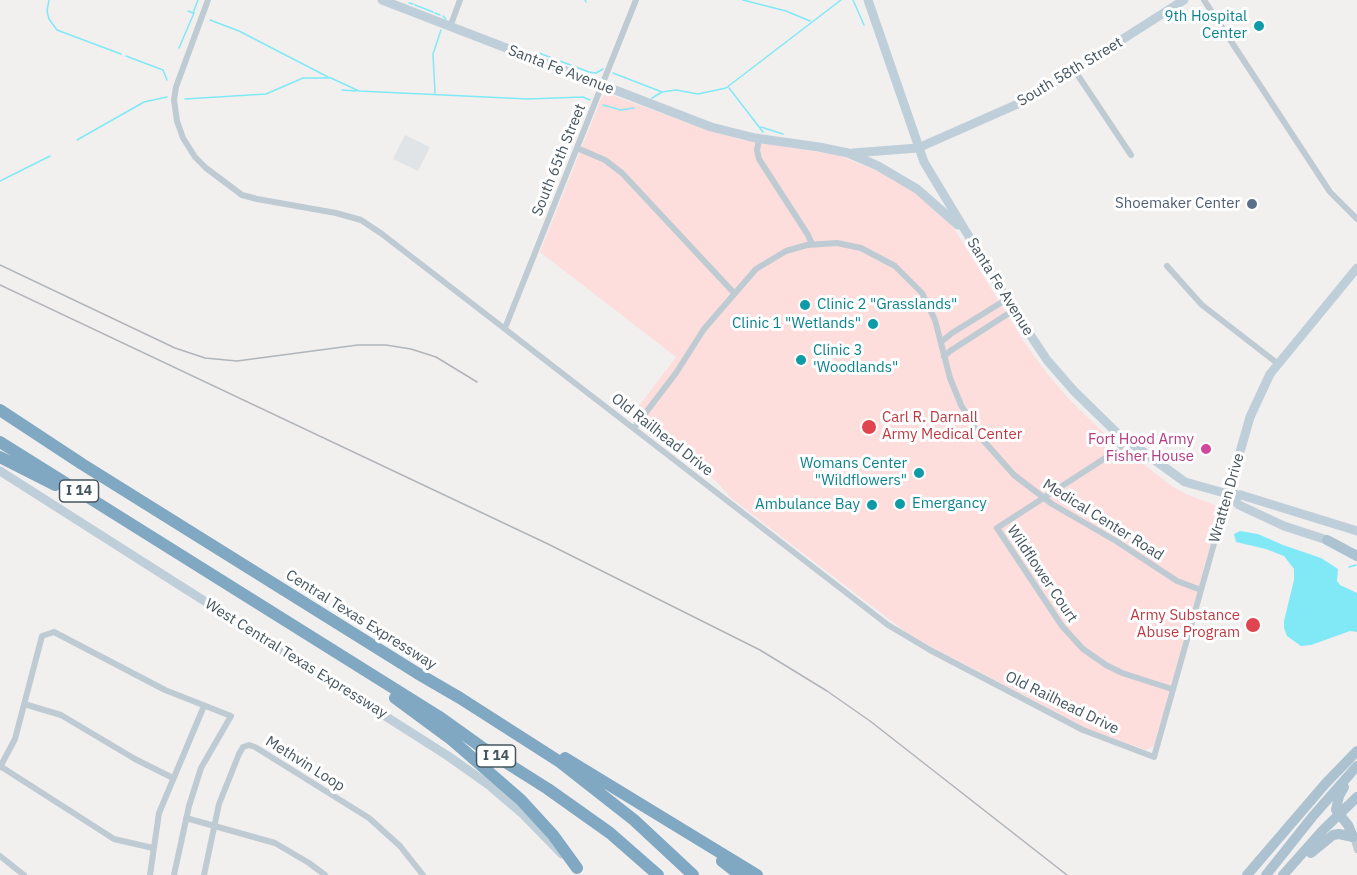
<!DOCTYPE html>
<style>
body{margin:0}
canvas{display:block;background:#f2efef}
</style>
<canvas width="1357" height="875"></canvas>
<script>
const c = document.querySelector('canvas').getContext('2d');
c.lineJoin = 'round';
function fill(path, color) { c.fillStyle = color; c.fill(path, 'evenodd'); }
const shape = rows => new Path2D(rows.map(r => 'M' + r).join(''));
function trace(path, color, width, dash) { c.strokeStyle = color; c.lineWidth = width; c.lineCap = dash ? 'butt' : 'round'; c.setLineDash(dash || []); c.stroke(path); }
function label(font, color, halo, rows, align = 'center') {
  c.font = font + ' "IBM Plex Sans",sans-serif'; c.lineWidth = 6; c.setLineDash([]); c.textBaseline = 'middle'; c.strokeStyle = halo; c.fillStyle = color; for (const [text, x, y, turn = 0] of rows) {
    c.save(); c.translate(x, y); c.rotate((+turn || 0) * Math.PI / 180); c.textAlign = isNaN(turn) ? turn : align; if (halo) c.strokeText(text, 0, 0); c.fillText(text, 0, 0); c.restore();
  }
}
const medical = shape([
 [606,93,707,130,743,140,838,155,889,176,919,195,950,222,1024,342,1049,376,1070,400,1107,436,1173,487,1186,494,1215,505,1219,513,1154,746,1146,750,1088,729,911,636,731,498,717,482,666,444,650,435,629,419,676,357,540,252,601,99]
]);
const airport = shape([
 [405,135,430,147,418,171,393,159]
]);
const water = shape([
 [1240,531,1258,534,1283,545,1321,558,1338,569,1337,581,1340,585,1357,593,1357,632,1350,631,1311,645,1301,646,1287,636,1284,628,1284,621,1294,580,1294,569,1284,556,1266,549,1236,542,1234,534]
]);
const stream = shape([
 [49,0,47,11,49,19,57,30,121,54],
 [585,0,586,2],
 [743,0,786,11,810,21],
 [853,0,864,25],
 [409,3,413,4],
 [415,5,433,12],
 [188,11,193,13,198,0],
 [435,13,440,15],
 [443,16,446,19],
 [210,20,239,31,328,77],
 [179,48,194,13],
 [539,53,589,72,596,73,603,69],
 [126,56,163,70,167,80],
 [613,73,662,92],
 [729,88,763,132],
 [342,90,356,91],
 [435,93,433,54,441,30],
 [652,98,662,92,676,90,698,94,726,88,841,0],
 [185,99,266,94,303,78,331,78,359,91,528,99,583,97,590,100],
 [603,105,621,110,634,108],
 [761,127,783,134],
 [77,140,144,102,167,97],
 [0,181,50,156],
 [1349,567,1356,565]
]);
const street = shape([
 [208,0,176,87,174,100,177,121,183,138,195,157,206,168,242,195,257,199,336,213,361,220,382,234,888,625,930,650,1083,730,1154,757,1228,494],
 [1204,0,1330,192,1357,219],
 [450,27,460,0],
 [1075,71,1131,155],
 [759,139,757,150,759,159,808,235,812,244],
 [577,148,605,160,622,173,734,293],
 [1167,266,1202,305,1277,363],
 [505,328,636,0],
 [941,342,952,333,1007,299],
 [944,357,950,351,1014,310],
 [634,428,676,373,704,329,756,269,786,251,807,245,837,243,861,248,895,266,922,293,935,320,950,378,961,405,982,439,1014,475,1052,504,1116,541,1177,581,1201,590],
 [1127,441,1113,453,997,528,1062,626,1083,649,1106,665,1122,673,1172,689],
 [24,704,61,715,135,759,173,778],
 [0,766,114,839,153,848],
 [0,767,15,739,42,636,54,632,165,690,231,716,201,768,189,806,174,875],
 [186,818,275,843,309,863,325,875],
 [1353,837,1357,850],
 [0,856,24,875],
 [150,875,159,813,204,706],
 [204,875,219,804,239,754,243,747,249,745,255,747,369,818,400,846,423,875]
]);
const secondary = shape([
 [382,0,711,127,755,138,819,147,848,153,878,166,917,189,958,225],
 [868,0,924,162,1009,303,1047,360,1074,391,1117,433,1185,482,1228,494,1241,495,1357,531],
 [853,153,918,148,1029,99,1184,0],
 [0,471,448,756,489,785,523,814,562,854],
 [1228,494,1250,417,1270,374,1357,268],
 [1228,494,1239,505,1284,526,1327,540]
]);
const primary = shape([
 [1327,540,1357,556],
 [1344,787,1339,796,1336,810,1348,825,1353,837],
 [1311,853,1333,835,1339,834,1353,837],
 [1247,875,1326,783,1357,751],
 [1266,875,1313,816,1357,766],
 [1283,875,1323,830,1357,797]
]);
const highway = shape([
 [0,410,82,464,417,673,460,698,560,762,634,820,693,875],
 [0,442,438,716,480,746,548,789,610,833,658,875],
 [0,457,55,485],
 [395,698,452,740,521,800,553,835,577,868],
 [565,758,757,875],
 [722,861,740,875]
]);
const rail = shape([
 [0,265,175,348,205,358,237,361,358,345,386,345,411,349,436,357,477,382],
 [0,285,548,544,760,650,827,691,870,721,1067,875]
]);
const markers = [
 [1259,26,6,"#0f9aa8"],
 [1252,204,6,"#5c6f8a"],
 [805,305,6,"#0f9aa8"],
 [873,324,6,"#0f9aa8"],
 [801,360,6,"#0f9aa8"],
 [869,427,8,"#e0444e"],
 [1206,449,6,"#d1479c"],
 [919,473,6,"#0f9aa8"],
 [900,504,6,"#0f9aa8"],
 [872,505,6,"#0f9aa8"],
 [1253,625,8,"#e0444e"]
];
const shields = [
 [79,491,39],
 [496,756,39]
];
const shieldNames = [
 ["I 14",79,491],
 ["I 14",496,756]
];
const cultureNames = [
 ["9th Hospital",1247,17],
 ["Center",1247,34],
 ["Clinic 2 \"Grasslands\"",817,305,"left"],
 ["Clinic 1 \"Wetlands\"",861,324],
 ["Clinic 3",813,351,"left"],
 ["'Woodlands\"",813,368,"left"],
 ["Womans Center",907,464],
 ["\"Wildflowers\"",907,481],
 ["Emergancy",912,504,"left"],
 ["Ambulance Bay",860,505]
];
const streetNames = [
 ["Santa Fe Avenue",561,70,21],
 ["South 58th Street",1070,72,-31],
 ["South 65th Street",559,160,-68],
 ["Santa Fe Avenue",1000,287,58],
 ["Old Railhead Drive",662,435,38],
 ["Wratten Drive",1227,498,-74],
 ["Medical Center Road",1103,520,32],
 ["Wildflower Court",1042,574,56],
 ["Central Texas Expressway",361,620,32],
 ["West Central Texas Expressway",296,659,32],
 ["Old Railhead Drive",1062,703,26],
 ["Methvin Loop",305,764,32]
];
const serviceNames = [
 ["Shoemaker Center",1240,204]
];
const healthNames = [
 ["Carl R. Darnall",882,418],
 ["Army Medical Center",882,435],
 ["Army Substance",1240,616,"right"],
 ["Abuse Program",1240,633,"right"]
];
const hotelNames = [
 ["Fort Hood Army",1194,440],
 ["Fisher House",1194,457]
];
fill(medical, '#fedddd');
fill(airport, '#e0e4e7');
fill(water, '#81e9f6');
trace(stream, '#81e9f6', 1.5);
trace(street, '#becbd3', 6);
trace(secondary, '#bfcfda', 9);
trace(primary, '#acc2d1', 10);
trace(highway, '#81a8c3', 12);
trace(rail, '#b0b5ba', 1.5);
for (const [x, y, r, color] of markers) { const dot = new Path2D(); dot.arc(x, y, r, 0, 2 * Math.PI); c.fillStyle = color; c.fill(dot); trace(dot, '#fff', 2); }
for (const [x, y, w] of shields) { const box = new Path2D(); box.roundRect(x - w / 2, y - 11, w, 22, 4.5); c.fillStyle = '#fff'; c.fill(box); trace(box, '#45555f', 1.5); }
label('bold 14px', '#45555f', null, shieldNames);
label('15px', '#0d838f', '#fff', cultureNames, 'right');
label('15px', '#45555f', '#fff', streetNames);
label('15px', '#4e5e75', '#fff', serviceNames, 'right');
label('15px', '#be3a42', '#fff', healthNames, 'left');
label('15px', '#b23c85', '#fff', hotelNames, 'right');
</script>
